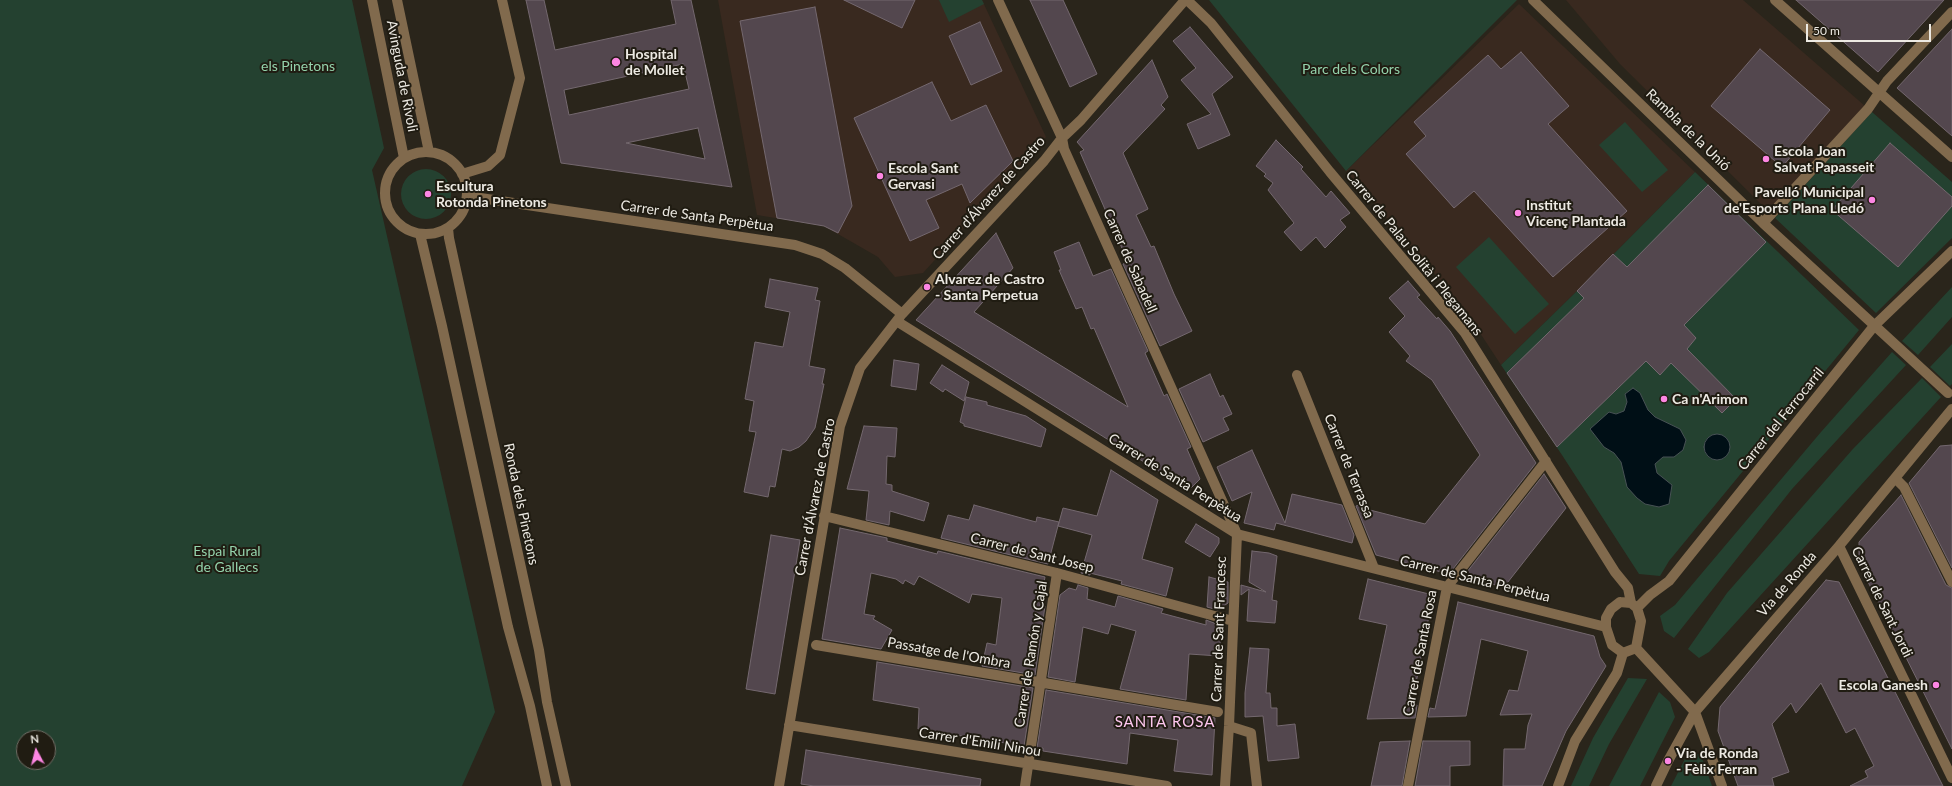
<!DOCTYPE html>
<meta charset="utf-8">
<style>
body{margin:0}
#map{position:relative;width:1952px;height:786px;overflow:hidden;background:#2a251b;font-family:Lato,sans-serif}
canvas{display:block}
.north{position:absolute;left:16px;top:730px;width:40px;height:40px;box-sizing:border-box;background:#201c12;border:1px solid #726e66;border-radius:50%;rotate:353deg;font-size:11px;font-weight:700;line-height:16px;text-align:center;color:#edeae3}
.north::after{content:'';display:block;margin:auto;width:14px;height:18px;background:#fd86e3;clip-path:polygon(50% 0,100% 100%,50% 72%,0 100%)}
.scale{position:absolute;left:1806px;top:24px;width:125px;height:18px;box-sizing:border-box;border:2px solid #edeae3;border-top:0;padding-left:5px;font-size:12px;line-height:14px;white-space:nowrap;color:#edeae3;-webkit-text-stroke:3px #201c12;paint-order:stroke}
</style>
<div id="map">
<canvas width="1952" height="786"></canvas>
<div class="north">N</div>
<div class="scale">50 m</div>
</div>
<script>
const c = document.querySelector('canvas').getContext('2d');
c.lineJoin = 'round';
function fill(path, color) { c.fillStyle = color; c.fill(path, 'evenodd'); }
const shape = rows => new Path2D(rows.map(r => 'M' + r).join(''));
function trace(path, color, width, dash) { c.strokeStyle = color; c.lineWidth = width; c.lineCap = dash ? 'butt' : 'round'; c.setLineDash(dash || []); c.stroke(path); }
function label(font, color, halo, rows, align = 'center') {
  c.font = font + ' Lato,sans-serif'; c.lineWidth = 4; c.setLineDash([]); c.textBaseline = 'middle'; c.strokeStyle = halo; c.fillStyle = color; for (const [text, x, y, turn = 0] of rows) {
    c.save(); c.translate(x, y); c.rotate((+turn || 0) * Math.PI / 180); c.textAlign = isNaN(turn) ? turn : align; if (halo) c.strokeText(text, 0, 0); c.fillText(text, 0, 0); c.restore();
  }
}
const education = shape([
 [718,0,982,0,1046,137,923,273,895,277,878,257,824,226,757,215],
 [1566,0,1743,0,1865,106,1768,211,1620,64],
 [1519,4,1695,172,1577,291,1501,365,1463,307,1346,171]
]);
const green = shape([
 [0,0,352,0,384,148,372,170,495,712,462,786,0,786],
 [24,738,48,738,48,762,24,762],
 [939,0,982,0,984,4,949,22],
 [1209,0,1517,0,1346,171],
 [1872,112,1952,182,1952,238,1876,313,1775,218],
 [1625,122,1668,170,1642,192,1599,145],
 '401 194a25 25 0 1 1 50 0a25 25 0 1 1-50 0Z',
 [1695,172,1859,330,1669,561,1660,576,1639,574,1562,455,1501,365,1577,291],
 [1489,237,1549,304,1515,334,1456,267],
 [1952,287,1952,317,1918,355,1902,341],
 [1952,344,1952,384,1950,386,1930,367],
 [1892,352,1906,365,1792,489,1674,638,1664,631,1660,616,1675,605,1821,432],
 [1922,378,1941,397,1709,652,1699,658,1688,649,1727,593,1852,450],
 [1628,678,1647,679,1609,744,1589,786,1571,786,1593,738],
 [1659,692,1670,702,1675,717,1640,786,1609,786],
 [1689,751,1701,755,1712,786,1671,786]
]);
const water = shape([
 [1633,388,1640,393,1648,410,1655,417,1680,429,1686,440,1683,450,1674,457,1663,457,1655,464,1657,473,1672,485,1669,504,1659,507,1645,504,1637,498,1627,487,1621,462,1614,453,1604,447,1590,429,1609,412,1616,414,1624,411,1627,402,1625,394,1633,388],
 '1704 447a13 13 0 1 1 26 0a13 13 0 1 1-26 0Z'
]);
const building = shape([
 [526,0,544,0,555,50,676,24,671,0,691,0,732,187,561,163,526,0],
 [683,64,689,89,569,115,564,90,683,64],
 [698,128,705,159,626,143,698,128],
 [844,0,915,0,902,28,844,0],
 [1030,0,1063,0,1097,74,1070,87,1030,0],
 [1796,0,1944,0,1878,72,1796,0],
 [815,7,852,206,838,233,824,226,777,218,740,21,815,7],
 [980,22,1002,71,971,85,949,36,980,22],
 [1190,27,1233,77,1212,94,1230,135,1198,149,1187,124,1211,114,1181,80,1196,68,1173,41,1190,27],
 [1952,29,1952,136,1897,88,1952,29],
 [1760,49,1830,110,1782,167,1711,106,1760,49],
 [1521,52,1569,106,1548,124,1627,211,1553,277,1474,191,1454,208,1406,154,1426,136,1414,122,1488,55,1501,69,1521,52],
 [1152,60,1168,97,1161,105,1165,109,1123,153,1148,209,1136,215,1151,247,1154,246,1174,294,1192,331,1160,346,1123,264,1128,262,1080,152,1084,150,1077,142,1152,60],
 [932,82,951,121,986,105,1013,161,970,203,962,184,926,200,939,228,910,241,854,118,932,82],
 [1276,140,1303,167,1301,169,1326,197,1331,191,1350,213,1340,220,1346,227,1325,248,1316,237,1301,251,1284,232,1294,223,1268,190,1273,183,1264,176,1266,174,1256,166,1276,140],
 [1890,143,1952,197,1952,206,1898,267,1832,210,1890,143],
 [1708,185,1766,242,1684,325,1696,338,1687,349,1736,399,1722,413,1671,363,1660,375,1646,361,1557,447,1507,373,1584,298,1577,291,1613,254,1627,267,1708,185],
 [996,233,1013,268,974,312,1128,407,1094,328,1091,329,1082,307,1076,309,1059,270,1061,270,1054,252,1079,242,1093,276,1111,269,1148,351,1145,353,1164,396,1167,394,1191,447,1187,449,1200,479,1189,490,916,320,996,233],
 [770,279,818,288,815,300,820,301,809,366,825,369,822,384,824,384,815,428,806,441,799,447,790,451,782,449,775,487,770,486,768,497,744,492,756,432,749,431,754,401,745,399,755,342,783,347,790,312,765,307,770,279],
 [1408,281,1420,295,1417,297,1437,319,1438,317,1450,331,1536,463,1449,574,1376,555,1356,506,1364,503,1362,508,1425,524,1480,455,1432,380,1406,361,1410,356,1389,332,1405,316,1389,298,1408,281],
 [894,360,919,364,916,390,891,386,894,360],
 [942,365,969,382,964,401,945,389,943,392,930,383,942,365],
 [1210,374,1220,397,1223,395,1232,414,1223,418,1229,430,1203,442,1179,389,1210,374],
 [966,397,987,402,987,405,1026,416,1046,429,1041,447,964,426,964,424,960,422,966,397],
 [864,426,897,428,895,457,887,456,886,484,892,485,892,491,929,503,924,521,890,511,889,525,866,520,869,491,847,489,864,426],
 [1952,445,1952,568,1909,483,1940,446,1952,445],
 [1252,450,1285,523,1292,494,1342,505,1354,535,1352,543,1276,523,1274,530,1244,523,1252,492,1232,501,1217,467,1252,450],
 [1111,470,1158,500,1142,559,1173,568,1166,596,1121,584,1122,581,1090,573,1090,575,1081,573,1092,535,1058,526,1063,508,1097,516,1111,470],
 [1544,474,1566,508,1504,587,1463,577,1544,474],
 [1901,495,1946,585,1952,588,1952,749,1859,564,1859,542,1901,495],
 [974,505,1036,522,1037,517,1059,522,1048,564,941,538,948,515,969,520,974,505],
 [1196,524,1219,538,1219,543,1210,557,1185,542,1196,524],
 [840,528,887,538,887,541,937,554,938,551,1045,577,1039,611,1045,606,1035,675,982,666,987,643,996,645,1002,598,972,594,969,603,919,576,914,585,905,580,903,584,896,579,871,573,864,614,875,616,873,619,892,630,881,649,822,639,840,528],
 [771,535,800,540,775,694,746,689,771,535],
 [1252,551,1269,553,1277,556,1272,600,1277,601,1275,623,1247,621,1249,589,1241,595,1241,585,1266,592,1249,582,1252,551],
 [1209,577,1228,582,1228,603,1218,610,1207,607,1209,577],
 [1368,579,1433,595,1412,704,1417,705,1415,718,1367,719,1387,625,1359,619,1368,579],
 [1826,580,1839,582,1943,786,1850,786,1868,777,1865,771,1874,766,1855,728,1846,733,1821,683,1796,713,1791,703,1772,724,1789,772,1772,778,1774,786,1738,786,1718,731,1720,707,1791,621,1826,580],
 [1078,585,1088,588,1087,599,1115,607,1118,596,1163,609,1161,613,1206,625,1206,620,1214,623,1221,631,1219,656,1189,654,1186,700,1120,689,1136,631,1111,624,1108,634,1083,627,1075,682,1048,677,1060,595,1069,588,1076,590,1078,585],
 [1458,602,1594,636,1600,657,1606,666,1566,731,1542,786,1503,786,1504,749,1525,749,1528,725,1532,714,1500,715,1509,690,1518,691,1528,651,1481,639,1466,716,1428,717,1430,708,1435,709,1458,602],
 [1250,648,1269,649,1266,693,1270,693,1271,708,1277,708,1277,726,1295,724,1299,758,1268,761,1263,716,1245,717,1245,693,1250,648],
 [877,662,1033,688,1024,746,918,729,919,708,873,700,877,662],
 [1046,690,1215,718,1212,775,1174,771,1178,740,1130,733,1127,764,1043,751,1043,748,1037,748,1046,690],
 [1410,741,1402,786,1371,786,1380,742,1410,741],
 [1423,741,1470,741,1470,765,1450,766,1450,786,1415,786,1423,741],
 [806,750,981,779,980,786,814,786,801,784,806,750]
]);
const minor = shape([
 [372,0,404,158],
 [397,0,429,152],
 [998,0,1062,138,1064,149,1237,534,1229,726,1225,786],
 [1187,0,1211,23,1330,172,1465,333,1615,572,1628,588,1631,603],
 [1533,0,1763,223,1948,393],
 [1775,0,1952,157],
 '385 193a41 41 0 1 1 82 0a41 41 0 1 1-82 0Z',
 [462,174,488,166,500,155,520,78,502,0],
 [467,196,795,245,822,254,845,268,902,314],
 [1763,223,1868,109,1887,81,1952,12],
 [448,228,449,238,539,650,547,702,566,786],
 [420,234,442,326,508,627,530,706,547,786],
 [898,322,1237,534,1606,627],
 [1297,375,1374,568],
 [1895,478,1904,487,1952,582],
 [824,516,1057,573,1233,621],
 [1839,546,1952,778],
 [1620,602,1631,603,1637,608,1641,621,1636,648,1623,653,1612,645,1606,627,1606,618,1611,609,1620,602],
 [1637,608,1650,595,1669,581,1874,326,1952,251],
 [816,645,1218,712],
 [1636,648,1695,712,1722,786],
 [789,725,1167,786],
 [1229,726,1251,733,1257,786],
 [779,786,840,426,860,368,902,314,1044,161,1062,138,1081,120,1185,0],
 [1025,786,1057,573],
 [1408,786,1447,587,1546,461],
 [1558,786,1575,741,1617,673,1623,653],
 [1656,786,1668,761,1695,712,1839,546,1952,409]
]);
const markers = [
 [616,62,5,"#fd86e3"],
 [1766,159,4,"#fd86e3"],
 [880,176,4,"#fd86e3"],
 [428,194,4,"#fd86e3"],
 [1872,200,4,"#fd86e3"],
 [1518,213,4,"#fd86e3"],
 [927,287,4,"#fd86e3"],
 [1664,399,4,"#fd86e3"],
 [1936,685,4,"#fd86e3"],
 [1668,761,4,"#fd86e3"]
];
const poiNames = [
 ["Hospital",625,54],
 ["de Mollet",625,70],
 ["Escola Joan",1774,151],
 ["Salvat Papasseit",1774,167],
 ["Escola Sant",888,168],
 ["Gervasi",888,184],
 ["Escultura",436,186],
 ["Rotonda Pinetons",436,202],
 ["Pavelló Municipal",1864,192,"right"],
 ["de'Esports Plana Lledó",1864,208,"right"],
 ["Institut",1526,205],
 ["Vicenç Plantada",1526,221],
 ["Alvarez de Castro",935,279],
 ["- Santa Perpetua",935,295],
 ["Ca n'Arimon",1672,399],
 ["Escola Ganesh",1928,685,"right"],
 ["Via de Ronda",1676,753],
 ["- Fèlix Ferran",1676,769]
];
const parkNames = [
 ["els Pinetons",298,66],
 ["Parc dels Colors",1351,69],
 ["Espai Rural",227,551],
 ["de Gallecs",227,567]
];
const streetNames = [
 ["Avinguda de Rivoli",402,76,79],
 ["Rambla de la Unió",1688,130,44],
 ["Carrer d'Álvarez de Castro",989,198,-48],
 ["Carrer de Santa Perpètua",697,216,8],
 ["Carrer de Palau Solità i Plegamans",1414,253,51],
 ["Carrer de Sabadell",1130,261,66],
 ["Carrer del Ferrocarril",1781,419,-51],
 ["Carrer de Terrassa",1349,466,68],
 ["Carrer de Santa Perpètua",1175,478,32],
 ["Carrer d'Álvarez de Castro",815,497,-79],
 ["Ronda dels Pinetons",521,504,78],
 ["Carrer de Sant Josep",1032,553,14],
 ["Carrer de Santa Perpètua",1475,579,14],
 ["Via de Ronda",1787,584,-49],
 ["Carrer de Sant Jordi",1882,602,64],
 ["Carrer de Sant Francesc",1219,629,-88],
 ["Passatge de l'Ombra",949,653,10],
 ["Carrer de Santa Rosa",1420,653,-79],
 ["Carrer de Ramón y Cajal",1031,654,-81],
 ["Carrer d'Emili Ninou",980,742,9]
];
const neighbourhoodNames = [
 ["SANTA ROSA",1165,722]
];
fill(education, '#39291f');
fill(green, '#244130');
fill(water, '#000f16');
trace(water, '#475154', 1);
fill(building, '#53474e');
trace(building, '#74686f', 1);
trace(minor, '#816a4d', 10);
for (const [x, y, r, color] of markers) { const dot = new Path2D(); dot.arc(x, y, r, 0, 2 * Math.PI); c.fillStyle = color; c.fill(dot); trace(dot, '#201c12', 1.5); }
label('bold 14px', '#edeae3', '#201c12', poiNames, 'left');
label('14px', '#94d3ac', '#201c12', parkNames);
label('14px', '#edeae3', '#201c12', streetNames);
c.letterSpacing = '1px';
label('15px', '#fec7ef', '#201c12', neighbourhoodNames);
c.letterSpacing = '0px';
</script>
